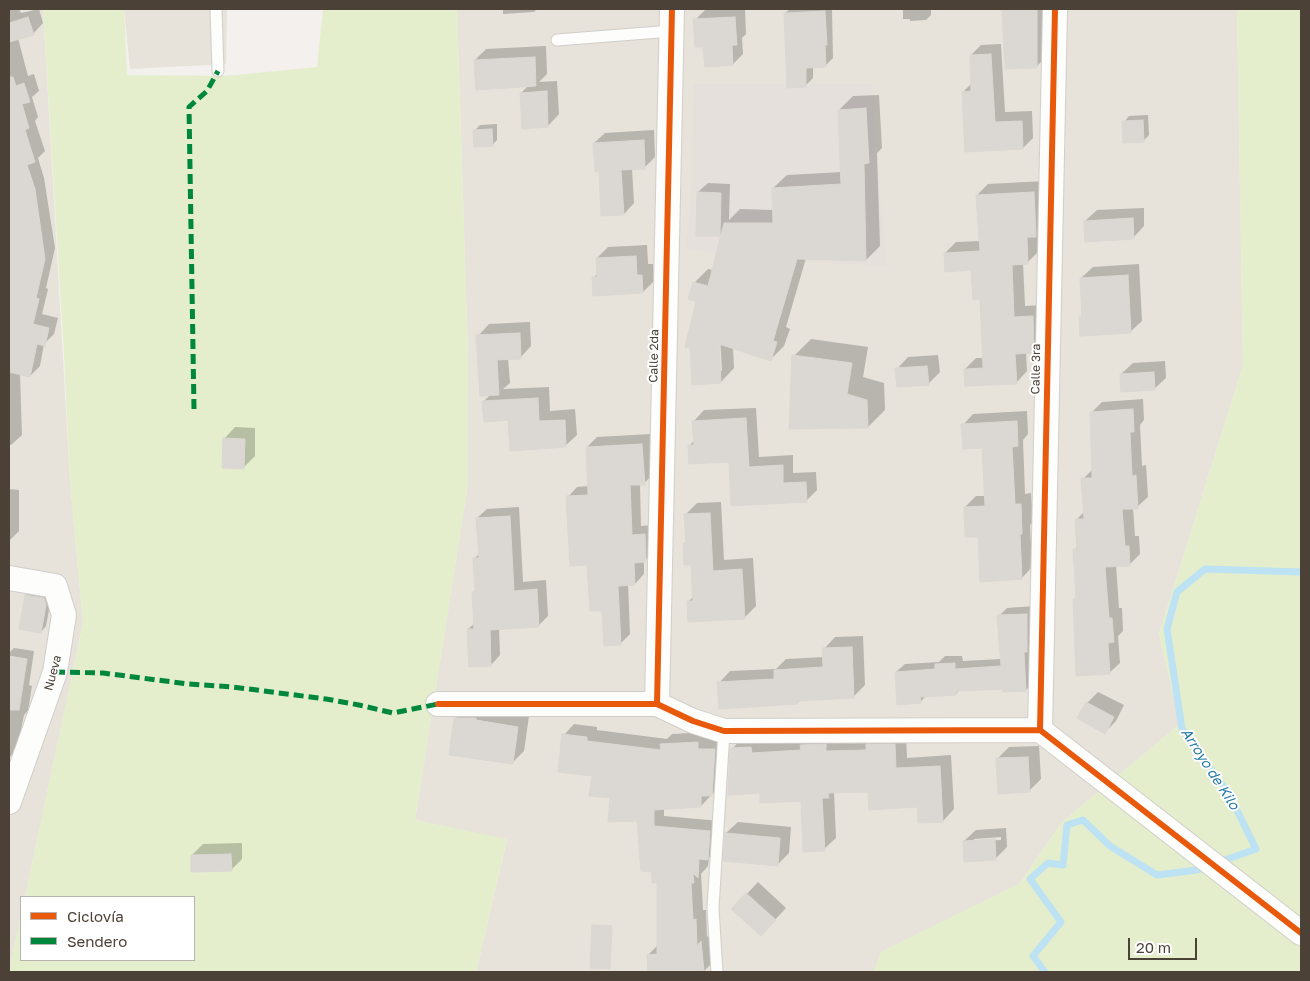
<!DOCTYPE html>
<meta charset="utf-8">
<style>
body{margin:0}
#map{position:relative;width:1310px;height:981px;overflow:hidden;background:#f3f0ed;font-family:"Golos Text",sans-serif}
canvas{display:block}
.frame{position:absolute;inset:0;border:10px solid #4b4137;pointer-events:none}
.legend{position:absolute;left:20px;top:896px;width:175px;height:65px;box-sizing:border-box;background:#fff;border:1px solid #b7b3af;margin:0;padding:6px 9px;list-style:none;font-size:15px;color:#4b4137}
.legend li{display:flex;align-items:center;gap:10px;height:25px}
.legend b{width:25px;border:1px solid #b7b3af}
.scale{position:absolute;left:1128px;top:938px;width:69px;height:22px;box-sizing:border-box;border:2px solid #4b4137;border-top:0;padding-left:6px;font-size:15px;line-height:18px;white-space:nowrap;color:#4b4137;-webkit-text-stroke:4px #fff;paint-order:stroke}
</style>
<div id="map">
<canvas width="1310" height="981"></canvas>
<div class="frame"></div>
<ul class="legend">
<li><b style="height:6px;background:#e8590c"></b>Ciclovía</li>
<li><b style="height:6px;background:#00873e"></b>Sendero</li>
</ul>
<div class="scale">20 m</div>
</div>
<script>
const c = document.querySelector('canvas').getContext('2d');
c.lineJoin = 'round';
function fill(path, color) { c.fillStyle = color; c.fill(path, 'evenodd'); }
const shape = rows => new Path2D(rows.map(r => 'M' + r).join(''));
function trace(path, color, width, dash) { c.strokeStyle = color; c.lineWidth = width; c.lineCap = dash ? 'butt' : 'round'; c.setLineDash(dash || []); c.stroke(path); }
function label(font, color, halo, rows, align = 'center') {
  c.font = font + ' "Golos Text",sans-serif'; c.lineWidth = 4; c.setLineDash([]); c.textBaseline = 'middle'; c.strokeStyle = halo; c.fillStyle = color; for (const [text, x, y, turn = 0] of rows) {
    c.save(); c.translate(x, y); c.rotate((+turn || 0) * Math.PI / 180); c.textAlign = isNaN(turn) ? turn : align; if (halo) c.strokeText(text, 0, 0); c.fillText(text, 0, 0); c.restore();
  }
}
const residential = shape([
 [9,9,43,9,70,482,83,623,25,897,21,897,21,914,9,972],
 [124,9,227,9,226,64,130,69],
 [457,9,1237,9,1243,365,1159,634,1180,724,1062,822,1019,884,881,952,874,972,476,972,507,840,415,820,468,484,468,355]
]);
const industrial = shape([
 [694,84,872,84,886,266,760,259,685,248,691,202]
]);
const green = shape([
 [43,9,124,9,127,75,225,76,317,67,323,9,457,9,468,355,468,484,415,820,507,839,476,972,9,972,21,914,21,960,194,960,194,897,25,897,83,623,70,482,64,354],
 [1237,9,1301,9,1301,972,874,972,881,952,1019,884,1062,822,1180,724,1159,634,1243,365]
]);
const shadow = shape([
 [9,9,19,9,21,13,39,9,43,23,33,34,18,38,28,76,34,74,39,91,32,97,38,117,35,121,45,151,38,158,44,178,55,248,46,288,48,289,42,314,58,318,54,334,44,344,40,366,30,376,20,374,22,435,11,445,9,445],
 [503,9,537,9,534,12,503,14],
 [745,9,746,34,742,38,743,54,733,64,705,45,695,20,705,10],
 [790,9,832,9,833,58,825,66,813,66,813,78,806,85,785,13],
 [903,9,931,9,931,15,926,20,910,21,910,19,903,19],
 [1003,9,1048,9,1048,55,1037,66,1006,68],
 [1001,44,1005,112,1032,111,1033,138,1023,148,963,92,972,83,971,55,981,45],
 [546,46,547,74,539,82,557,81,559,114,548,126,521,93,529,85,475,60,486,49],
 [879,95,882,148,877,153,880,246,866,260,806,258,786,327,790,329,784,346,771,359,733,347,734,368,721,382,697,301,690,298,695,282,708,269,713,270,724,231,720,235,698,192,708,183,730,184,729,220,740,209,774,210,773,188,787,175,842,172,839,110,853,96],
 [718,337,720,337,722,371,719,371],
 [1148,115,1149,135,1143,141,1124,122,1129,116],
 [497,124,497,140,492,145,474,131,480,125],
 [654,130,655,157,645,167,632,168,634,203,624,214,600,170,594,143,605,133],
 [1045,181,1047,225,1038,234,1039,251,1028,262,1023,263,1025,306,1044,305,1045,340,1034,352,1026,352,1027,371,1016,383,965,369,976,358,984,358,981,298,973,269,945,253,956,242,980,241,977,195,988,184],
 [1144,208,1144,226,1133,238,1085,221,1097,210],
 [647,245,648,264,653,264,654,281,643,292,593,278,598,273,597,258,608,247],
 [1139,264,1142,321,1130,332,1080,317,1083,314,1081,278,1093,267],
 [530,322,531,346,520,358,508,358,510,383,503,389,549,387,550,411,575,409,577,435,565,446,510,419,484,401,491,394,478,336,489,324],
 [811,339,868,347,863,377,884,383,885,410,868,427,794,356],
 [938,355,940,372,928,384,897,369,908,357],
 [1165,361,1166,378,1154,389,1121,374,1133,363],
 [1143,399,1144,420,1140,425,1142,466,1146,465,1148,497,1137,507,1133,508,1135,536,1139,536,1140,554,1130,564,1116,565,1119,608,1122,608,1123,631,1118,636,1120,663,1109,673,1074,599,1077,596,1075,549,1078,546,1076,520,1085,511,1083,479,1093,469,1092,412,1102,402],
 [756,408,759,457,793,455,793,473,816,472,817,490,806,501,730,461,689,446,695,440,694,421,704,410],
 [1027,411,1028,434,1023,440,1025,494,1031,493,1033,522,1030,525,1032,567,1022,578,979,535,965,507,976,496,986,496,983,447,963,425,973,414],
 [235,427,255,428,255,456,243,468,224,439],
 [651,434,654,474,644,483,640,484,641,526,654,525,655,551,644,561,644,574,635,584,628,584,630,634,620,644,603,609,568,497,577,487,589,486,587,447,597,437],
 [9,489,19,490,19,531,10,540],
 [721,502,724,560,753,558,756,606,744,618,688,602,694,596,692,563,685,543,687,541,685,515,697,503],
 [519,507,523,582,546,580,548,616,538,626,499,628,500,655,491,665,468,629,475,623,473,593,476,590,475,558,480,553,477,518,487,509],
 [32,590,51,599,46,626,41,632,26,595],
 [1034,606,1034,682,1026,690,1004,688,960,689,956,694,927,695,920,702,896,672,905,664,939,662,945,656,962,656,963,661,1001,659,999,616,1007,608],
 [863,636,865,685,853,697,801,699,798,703,719,683,730,671,776,669,786,659,824,657,824,649,835,637],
 [14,648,34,651,29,685,32,686,28,711,24,715,17,750,9,758,9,653],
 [1098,692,1124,705,1116,721,1105,732,1087,703],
 [467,707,529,716,524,751,512,763,456,718],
 [574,724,597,727,597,730,667,739,672,734,708,732,708,739,725,739,722,784,701,806,664,808,664,816,720,821,718,848,709,858,708,866,701,874,703,910,706,910,707,937,712,933,714,961,703,972,649,972,648,955,658,945,658,881,653,871,638,820,612,797,564,735],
 [906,733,907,758,951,755,954,809,943,821,918,806,869,790,834,792,836,838,824,849,802,800,761,792,732,749,743,737],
 [1039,746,1041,779,1029,791,997,759,1009,747],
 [738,822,791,827,789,853,777,865,726,833],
 [1006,828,1007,847,995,859,964,841,976,830],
 [1001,837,1001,840,974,841,974,839],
 [242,843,242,859,231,870,192,855,203,844],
 [758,882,786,908,761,935,733,909]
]);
const stream = shape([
 [1219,862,1256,849,1229,794,1182,729,1167,629,1177,592,1205,569,1301,572],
 [1045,972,1033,956,1061,922,1030,879,1048,863,1063,865,1067,825,1083,820,1110,846,1157,875,1197,870,1207,867]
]);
const building = shape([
 [1037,9,1037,68,1005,69,1002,10,1037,9],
 [825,11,827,45,825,45,826,67,806,68,806,87,787,88,784,13,825,11],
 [28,17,34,35,9,42,9,23,28,17],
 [735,17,737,45,732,45,733,65,705,67,703,47,695,47,693,19,735,17],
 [991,54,995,122,1022,121,1023,149,965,152,962,92,971,91,970,55,991,54],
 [535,57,536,86,476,90,474,60,535,57],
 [9,77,13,77,16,86,24,83,30,102,22,104,29,128,25,130,35,162,27,165,35,189,45,259,36,298,39,299,33,324,49,328,45,346,37,344,30,377,9,372,9,77],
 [547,91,548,127,522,129,520,93,547,91],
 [866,108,869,163,864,164,866,261,797,259,773,341,777,342,771,361,719,344,721,383,692,385,690,348,685,347,696,302,688,299,693,282,708,286,724,223,773,223,772,188,841,184,838,110,866,108],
 [1143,120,1144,142,1123,143,1122,121,1143,120],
 [492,129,493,146,474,147,473,130,492,129],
 [644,140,645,169,621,170,624,215,601,216,599,171,595,172,593,143,644,140],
 [697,192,721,193,720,236,696,236,697,192],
 [1034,192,1036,237,1027,237,1028,264,1012,265,1014,317,1033,316,1034,353,1015,354,1017,384,965,386,964,369,983,368,980,299,973,300,971,270,945,272,944,253,980,251,976,195,1034,192],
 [1133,218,1134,239,1085,242,1084,221,1133,218],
 [636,256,637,275,642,275,643,293,593,296,592,277,597,277,596,258,636,256],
 [1128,275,1131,333,1080,336,1079,317,1082,316,1080,278,1128,275],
 [520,333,521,359,497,360,499,395,480,396,476,335,520,333],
 [792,355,852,363,847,394,867,400,868,428,789,429,792,355],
 [927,366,929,385,897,387,895,368,927,366],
 [1154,372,1155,390,1121,392,1120,374,1154,372],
 [538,398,539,421,565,420,566,447,510,451,508,420,484,422,482,401,538,398],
 [1133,409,1134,432,1130,432,1132,476,1136,475,1138,509,1122,509,1125,546,1129,546,1130,566,1105,567,1109,618,1112,618,1114,642,1108,643,1110,674,1076,676,1073,599,1076,598,1073,549,1077,549,1075,519,1084,519,1081,478,1092,478,1090,412,1133,409],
 [746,418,749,467,783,465,783,483,806,482,807,502,731,506,729,462,689,464,688,445,694,445,692,421,746,418],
 [1017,421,1018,446,1012,447,1015,504,1021,504,1022,534,1020,534,1022,579,980,582,978,537,965,537,964,507,985,506,982,448,963,449,961,424,1017,421],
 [223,438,245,439,244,469,222,468,223,438],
 [642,444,645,485,630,485,632,535,645,534,646,562,634,563,635,585,618,586,621,645,604,646,602,611,590,611,587,565,570,566,566,496,588,495,586,447,642,444],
 [710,513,713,571,742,569,745,619,688,622,687,601,693,601,691,565,684,565,683,543,686,542,684,514,710,513],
 [510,516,514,591,537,589,539,627,490,630,491,666,469,667,467,629,474,629,472,592,475,592,473,558,479,558,476,518,510,516],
 [25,595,44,598,46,605,41,633,19,629,25,595],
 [1027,614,1027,652,1024,652,1026,691,1003,692,1003,689,956,691,956,695,920,697,921,703,897,705,895,672,935,669,935,664,955,663,955,669,1001,666,997,615,1027,614],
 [852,647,854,698,798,701,798,704,719,709,717,682,774,679,774,670,823,667,822,648,852,647],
 [9,656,27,659,19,710,9,710,9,656],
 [1086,702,1114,717,1105,734,1077,718,1086,702],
 [454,718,476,718,476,720,518,727,513,764,449,755,454,718],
 [562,734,587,737,587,741,661,750,660,744,698,742,698,749,715,749,712,796,701,796,701,807,654,810,654,826,710,831,708,860,699,859,698,878,693,873,694,883,691,883,693,920,696,919,697,946,701,941,704,972,648,972,647,955,657,954,657,883,652,883,652,872,641,871,637,821,608,822,610,798,589,796,592,776,558,772,562,734],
 [826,744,826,751,866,750,866,744,895,744,896,768,940,766,943,822,918,823,917,807,869,810,868,792,828,793,829,798,822,798,825,851,803,852,801,801,760,803,760,793,728,795,730,748,751,747,752,753,801,750,800,745,826,744],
 [1028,757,1030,792,998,794,996,758,1028,757],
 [725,833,780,838,778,866,723,861,725,833],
 [995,839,996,860,964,862,963,841,995,839],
 [231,854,232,871,191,872,191,855,231,854],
 [746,893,776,920,761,936,731,909,746,893],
 [592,925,612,926,610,969,590,968,592,925]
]);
const service = shape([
 [216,9,218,71],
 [557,40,672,31],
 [717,972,713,908,724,731]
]);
const minor = shape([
 [9,578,55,586,64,615,55,672,9,802],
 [438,704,657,704,693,721,724,731,1040,730,1301,933],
 [657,704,672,9],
 [1040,730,1055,9]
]);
const quiet = shape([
 [194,409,189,107,207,91,218,71],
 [55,672,103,673,188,684,233,687,326,699,359,705,393,713,438,704]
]);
const cycleway = shape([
 [438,704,657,704,693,721,724,731,1040,730,1301,933],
 [657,704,672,9],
 [1040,730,1055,9]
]);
const streetNames = [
 ["Calle 2da",654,356,-89],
 ["Calle 3ra",1036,369,-89],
 ["Nueva",53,673,-75]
];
const waterNames = [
 ["Arroyo de Kilo",1210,769,57]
];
fill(residential, '#e7e2da');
fill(industrial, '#e6e0dc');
fill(green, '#e4eecc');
fill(shadow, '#0003');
trace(stream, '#bce2f3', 7);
fill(building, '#dbd8d3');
trace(building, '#dcd7d2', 1);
trace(service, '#d1ceca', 13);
trace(minor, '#d1ceca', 26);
trace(service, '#fdfdfc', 11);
trace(minor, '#fdfdfc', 24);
trace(quiet, '#00873e', 5, [10, 5]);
trace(cycleway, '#e8590c', 6);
label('12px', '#4b4137', '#fff', streetNames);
label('italic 14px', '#257aa5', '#fff', waterNames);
</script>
